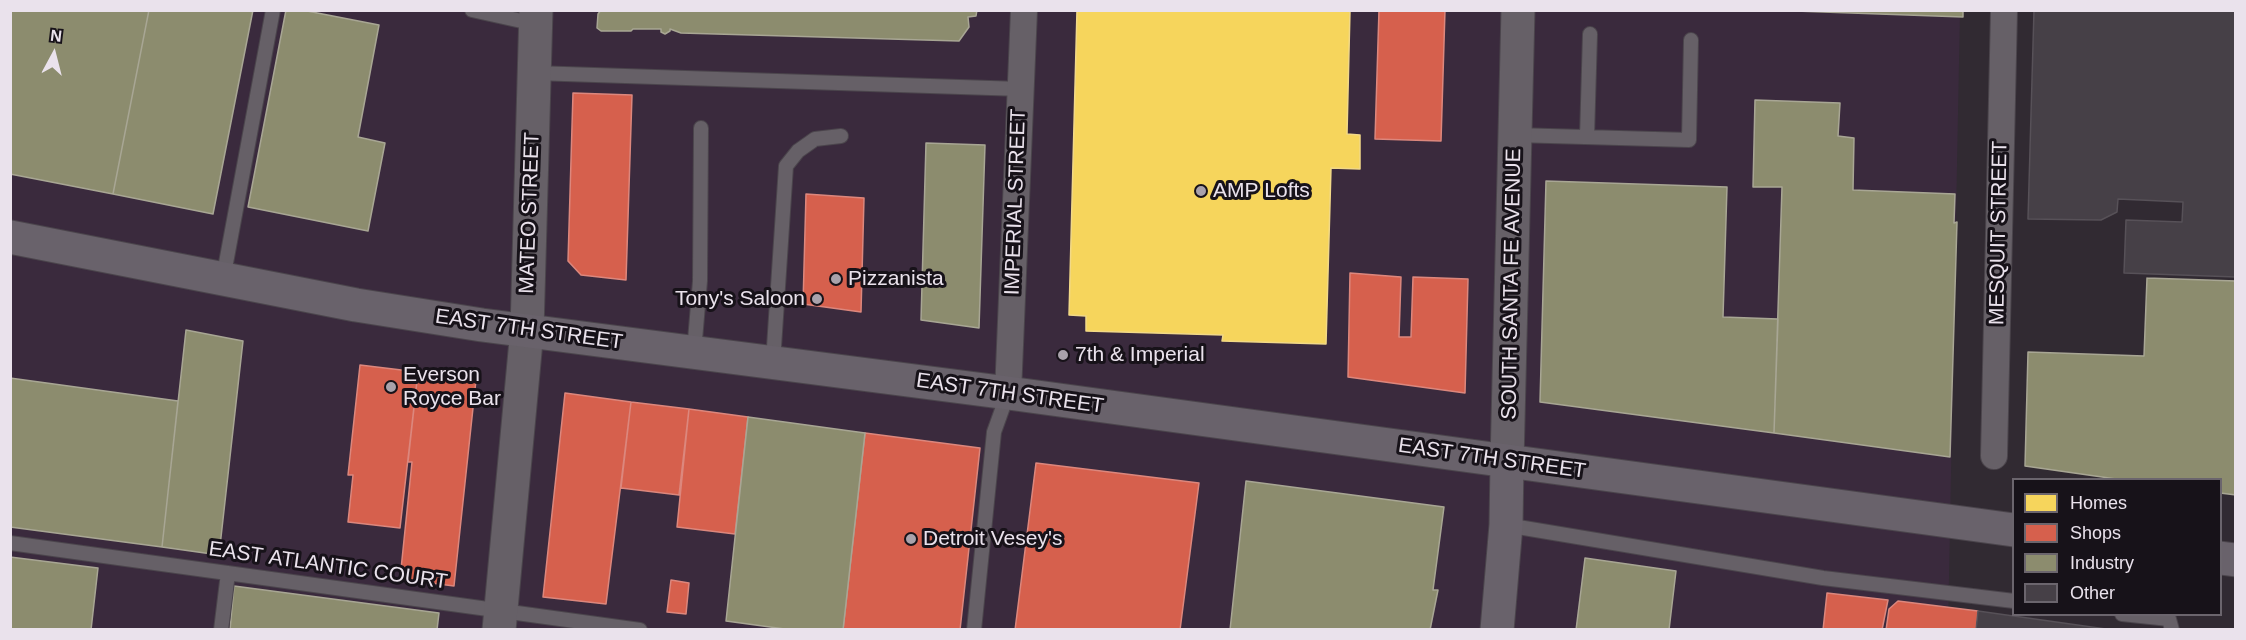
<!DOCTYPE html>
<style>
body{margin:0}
#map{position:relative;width:2246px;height:640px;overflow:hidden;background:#312a32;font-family:Arial,sans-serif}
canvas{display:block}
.frame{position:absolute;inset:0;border:12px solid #eae2ec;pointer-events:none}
.legend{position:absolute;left:2012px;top:478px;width:210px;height:138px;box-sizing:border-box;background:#171219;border:2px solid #6b656d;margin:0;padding:8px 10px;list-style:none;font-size:18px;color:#eae2ec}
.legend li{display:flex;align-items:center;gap:12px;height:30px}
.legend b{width:30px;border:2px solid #6b656d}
.north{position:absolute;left:24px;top:24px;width:60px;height:60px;-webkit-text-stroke:4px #171219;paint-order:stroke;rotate:7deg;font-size:16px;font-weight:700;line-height:24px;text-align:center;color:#eae2ec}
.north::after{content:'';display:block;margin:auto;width:21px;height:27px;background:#eae2ec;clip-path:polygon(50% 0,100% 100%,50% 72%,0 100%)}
</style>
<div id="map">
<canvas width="2246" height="640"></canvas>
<div class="frame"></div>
<ul class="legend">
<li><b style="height:16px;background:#f6d55c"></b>Homes</li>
<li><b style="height:16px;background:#d6604d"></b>Shops</li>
<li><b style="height:16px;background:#8c8c6e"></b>Industry</li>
<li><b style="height:16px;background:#464047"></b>Other</li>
</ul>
<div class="north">N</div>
</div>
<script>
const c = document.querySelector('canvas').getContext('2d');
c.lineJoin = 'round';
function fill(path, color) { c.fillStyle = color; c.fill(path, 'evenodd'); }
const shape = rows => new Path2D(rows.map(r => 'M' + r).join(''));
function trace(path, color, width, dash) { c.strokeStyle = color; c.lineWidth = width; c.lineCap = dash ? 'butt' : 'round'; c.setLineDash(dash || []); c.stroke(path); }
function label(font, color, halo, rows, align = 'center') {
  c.font = font + ' Arial,sans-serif'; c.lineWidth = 6; c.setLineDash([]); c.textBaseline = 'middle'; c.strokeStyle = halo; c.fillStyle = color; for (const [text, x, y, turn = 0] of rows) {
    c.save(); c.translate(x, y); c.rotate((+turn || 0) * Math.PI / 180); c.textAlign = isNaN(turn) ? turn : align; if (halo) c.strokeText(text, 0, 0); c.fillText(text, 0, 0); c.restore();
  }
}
const built = shape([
 [10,11,1960,11,1948,629,11,629]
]);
const homes = shape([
 [1077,10,1350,10,1347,134,1360,135,1360,169,1331,168,1326,344,1222,341,1223,335,1086,331,1086,316,1069,315,1077,10]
]);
const shops = shape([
 [1379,10,1445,10,1441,141,1375,139,1379,10],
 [573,93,632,95,626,280,581,275,568,261,573,93],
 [806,194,864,198,861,312,803,304,806,194],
 [1350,273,1401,277,1399,337,1411,337,1413,277,1468,279,1465,393,1348,377,1350,273],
 [360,365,418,372,400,528,348,522,353,475,348,475,360,365],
 [418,372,476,380,454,586,400,579,412,462,408,462,418,372],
 [565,393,631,402,606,604,543,597,565,393],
 [631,402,689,409,679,495,621,488,631,402],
 [689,409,748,417,735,534,677,527,689,409],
 [865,433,980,448,960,630,843,630,865,433],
 [1036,463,1199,483,1180,630,1015,630,1036,463],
 [671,580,689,583,686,614,667,612,671,580],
 [1827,593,1888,600,1882,630,1823,630,1827,593],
 [1898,601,1978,611,1976,630,1886,630,1889,609,1898,601]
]);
const industry = shape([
 [10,10,149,10,113,194,10,174,10,10],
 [149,10,253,10,213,214,113,194,149,10],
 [286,10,302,10,379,25,358,137,385,143,368,231,248,207,286,10],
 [601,10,977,10,976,16,968,17,969,27,959,41,681,33,670,29,670,31,665,34,661,32,661,29,633,29,631,31,601,31,597,28,598,14,601,10],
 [1767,10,1963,10,1963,17,1767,10],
 [1755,100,1840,103,1838,136,1854,138,1853,190,1955,194,1954,223,1957,222,1950,457,1774,433,1782,187,1753,187,1755,100],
 [926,143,985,145,979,328,921,320,926,143],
 [1546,181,1727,187,1723,317,1778,319,1774,433,1540,402,1546,181],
 [2147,278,2236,281,2236,495,2220,493,2220,480,2123,480,2025,466,2028,352,2144,356,2147,278],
 [186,330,243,341,219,555,162,547,186,330],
 [10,378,178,401,162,547,10,527,10,378],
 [748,417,865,433,843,630,792,630,726,621,748,417],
 [1246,481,1444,507,1433,590,1438,590,1430,630,1230,630,1246,481],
 [10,557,98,568,91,630,10,630,10,557],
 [1585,558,1676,571,1669,630,1576,630,1585,558],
 [234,586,439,613,437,630,230,630,234,586]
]);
const building = shape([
 [2034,10,2236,10,2236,277,2124,273,2126,220,2182,222,2183,202,2118,199,2117,212,2101,220,2028,219,2034,10],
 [1978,611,2113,630,1976,630,1978,611]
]);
const service = shape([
 [472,10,535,24],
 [534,73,1021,89],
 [1515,135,1689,140,1691,40],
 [1587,137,1590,34],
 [223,279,273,10],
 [694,352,700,281,701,128],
 [773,362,786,166,798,151,815,139,841,136],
 [1506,525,1823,578,2014,601],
 [10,543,640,630],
 [2122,614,2169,619,2172,630],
 [221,630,228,573],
 [974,630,994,432,1008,393]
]);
const minor = shape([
 [1008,393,1024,10],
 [1994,456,2004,10]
]);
const tertiary = shape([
 [1507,462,1518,10],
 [499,630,527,330,536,10]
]);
const secondary = shape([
 [10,237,356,305,482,325,1008,393,2014,530],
 [2220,558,2236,560],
 [1497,630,1506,525,1507,462]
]);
const markers = [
 [1201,191,6,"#a9a2ab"],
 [836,279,6,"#a9a2ab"],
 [817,299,6,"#a9a2ab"],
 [1063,355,6,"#a9a2ab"],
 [391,387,6,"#a9a2ab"],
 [911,539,6,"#a9a2ab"]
];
const poiNames = [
 ["AMP Lofts",1213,191],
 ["Pizzanista",848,279],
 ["Tony's Saloon",805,299,"right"],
 ["7th & Imperial",1075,355],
 ["Everson",403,375],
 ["Royce Bar",403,399],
 ["Detroit Vesey's",923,539]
];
const streetNames = [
 ["IMPERIAL STREET",1016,202,-88],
 ["MATEO STREET",530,213,-88],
 ["MESQUIT STREET",1999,233,-89],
 ["SOUTH SANTA FE AVENUE",1512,284,-89],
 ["EAST 7TH STREET",529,330,8],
 ["EAST 7TH STREET",1010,394,8],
 ["EAST 7TH STREET",1492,459,8],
 ["EAST ATLANTIC COURT",328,566,8]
];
fill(built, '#3a2a3d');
fill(homes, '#f6d55c');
trace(homes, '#f2d987', 1.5);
fill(shops, '#d6604d');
trace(shops, '#dc877d', 1.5);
fill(industry, '#8c8c6e');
trace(industry, '#a8a694', 1.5);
fill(building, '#464047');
trace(building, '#575158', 1.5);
trace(service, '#4b454c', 16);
trace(minor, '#4b454c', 28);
trace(tertiary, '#4b454c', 35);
trace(secondary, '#4b454c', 35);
trace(service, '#666067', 14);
trace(minor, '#666067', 26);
trace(tertiary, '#666067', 33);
trace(secondary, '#69626b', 33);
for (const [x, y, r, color] of markers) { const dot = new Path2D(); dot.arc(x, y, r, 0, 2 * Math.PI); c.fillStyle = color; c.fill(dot); trace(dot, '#171219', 2); }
label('21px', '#eae2ec', '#171219', poiNames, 'left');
label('21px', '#eae2ec', '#171219', streetNames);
</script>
